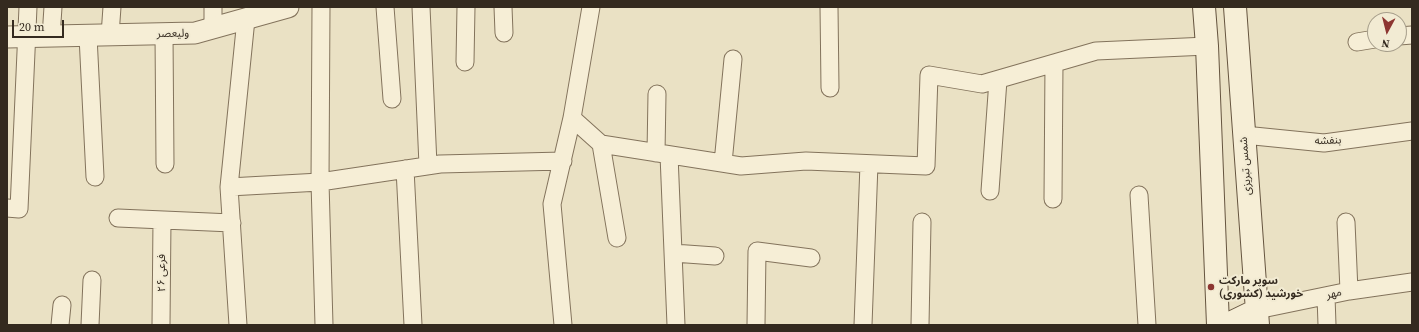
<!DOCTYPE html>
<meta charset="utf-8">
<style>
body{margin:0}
#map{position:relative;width:1419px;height:332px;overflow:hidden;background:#eae1c4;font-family:"Source Serif 4",serif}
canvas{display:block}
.frame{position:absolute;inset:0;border:8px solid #342a1f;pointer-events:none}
.north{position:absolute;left:1367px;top:12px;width:40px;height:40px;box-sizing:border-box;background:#f2ebd3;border:1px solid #a69e8b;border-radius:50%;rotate:187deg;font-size:11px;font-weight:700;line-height:16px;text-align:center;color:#342a1f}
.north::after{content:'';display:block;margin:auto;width:14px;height:18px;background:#8d3631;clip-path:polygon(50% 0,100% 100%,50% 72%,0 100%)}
.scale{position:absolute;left:12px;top:20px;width:52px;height:18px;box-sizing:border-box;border:2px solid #342a1f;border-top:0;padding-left:5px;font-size:12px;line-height:14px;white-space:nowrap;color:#342a1f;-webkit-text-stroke:3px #f2ebd3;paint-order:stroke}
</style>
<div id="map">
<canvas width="1419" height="332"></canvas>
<div class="frame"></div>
<div class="north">N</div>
<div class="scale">20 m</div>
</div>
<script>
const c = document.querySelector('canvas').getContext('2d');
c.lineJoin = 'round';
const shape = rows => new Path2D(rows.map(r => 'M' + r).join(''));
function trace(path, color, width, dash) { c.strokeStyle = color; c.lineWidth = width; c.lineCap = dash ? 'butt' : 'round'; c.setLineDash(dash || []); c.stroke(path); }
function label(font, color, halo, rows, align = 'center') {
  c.font = font + ' "Source Serif 4","Noto Sans Arabic",serif'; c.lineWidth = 4; c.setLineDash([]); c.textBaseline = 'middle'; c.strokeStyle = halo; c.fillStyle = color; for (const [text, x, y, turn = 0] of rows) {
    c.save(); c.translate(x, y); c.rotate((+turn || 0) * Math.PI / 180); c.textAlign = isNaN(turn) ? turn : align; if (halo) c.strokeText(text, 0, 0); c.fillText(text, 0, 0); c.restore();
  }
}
const minor = shape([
 [213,7,213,28],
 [321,7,320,182,324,325],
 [385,7,392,99],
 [421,7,428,165],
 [503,7,504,33],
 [829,7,830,88],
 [164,34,165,164],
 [110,35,112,7],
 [88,36,95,177],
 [1399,36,1412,35],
 [51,37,53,7],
 [1357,42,1375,39],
 [465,62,466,7],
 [572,118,601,144,741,166,806,161,926,166,929,75,982,84,1096,51,1207,46],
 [1244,135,1324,143,1412,131],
 [601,144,617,238],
 [656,153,657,94],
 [669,155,676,325],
 [723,163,733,59],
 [405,169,413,325],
 [229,187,320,182,440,164,563,161],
 [990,191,998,80],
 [1139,195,1147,325],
 [1053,199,1054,63],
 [7,208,19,209,28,7],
 [118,218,232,223],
 [1346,222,1349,291],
 [673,253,715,256],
 [1326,296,1327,325],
 [1257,310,1349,291,1412,282],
 [60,325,62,305],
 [90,325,92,280],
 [161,325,162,220],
 [238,325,229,187,246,19],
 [563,325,552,204,572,118,591,7],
 [756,325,757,251,811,258],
 [863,325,869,164],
 [920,325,922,222]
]);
const tertiary = shape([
 [7,37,195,33,288,7]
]);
const secondary = shape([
 [1204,7,1207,46,1218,325],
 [1235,7,1258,325],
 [1226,325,1257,310]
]);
const markers = [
 [1211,287,4,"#8d3631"]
];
const streetNames = [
 ["ولیعصر",173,34,-1],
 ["بنفشه",1328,141,-2],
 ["شمس تبریزی",1246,166,-94],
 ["فرعی ۲۶",162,273,-90],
 ["مهر",1334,294,-12]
];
const poiNames = [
 ["سوپر مارکت",1219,281],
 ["خورشید (کشوری)",1219,294]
];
trace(minor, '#83735c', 19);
trace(tertiary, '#83735c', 23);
trace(secondary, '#65543f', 24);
trace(minor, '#f6eed6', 17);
trace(tertiary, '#f6eed6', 21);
trace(secondary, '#f6eed6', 22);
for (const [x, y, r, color] of markers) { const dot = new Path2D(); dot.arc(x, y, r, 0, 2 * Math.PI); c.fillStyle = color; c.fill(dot); trace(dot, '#f2ebd3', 1.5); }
label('11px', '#342a1f', '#f2ebd3', streetNames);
label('bold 11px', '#342a1f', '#f2ebd3', poiNames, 'left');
</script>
